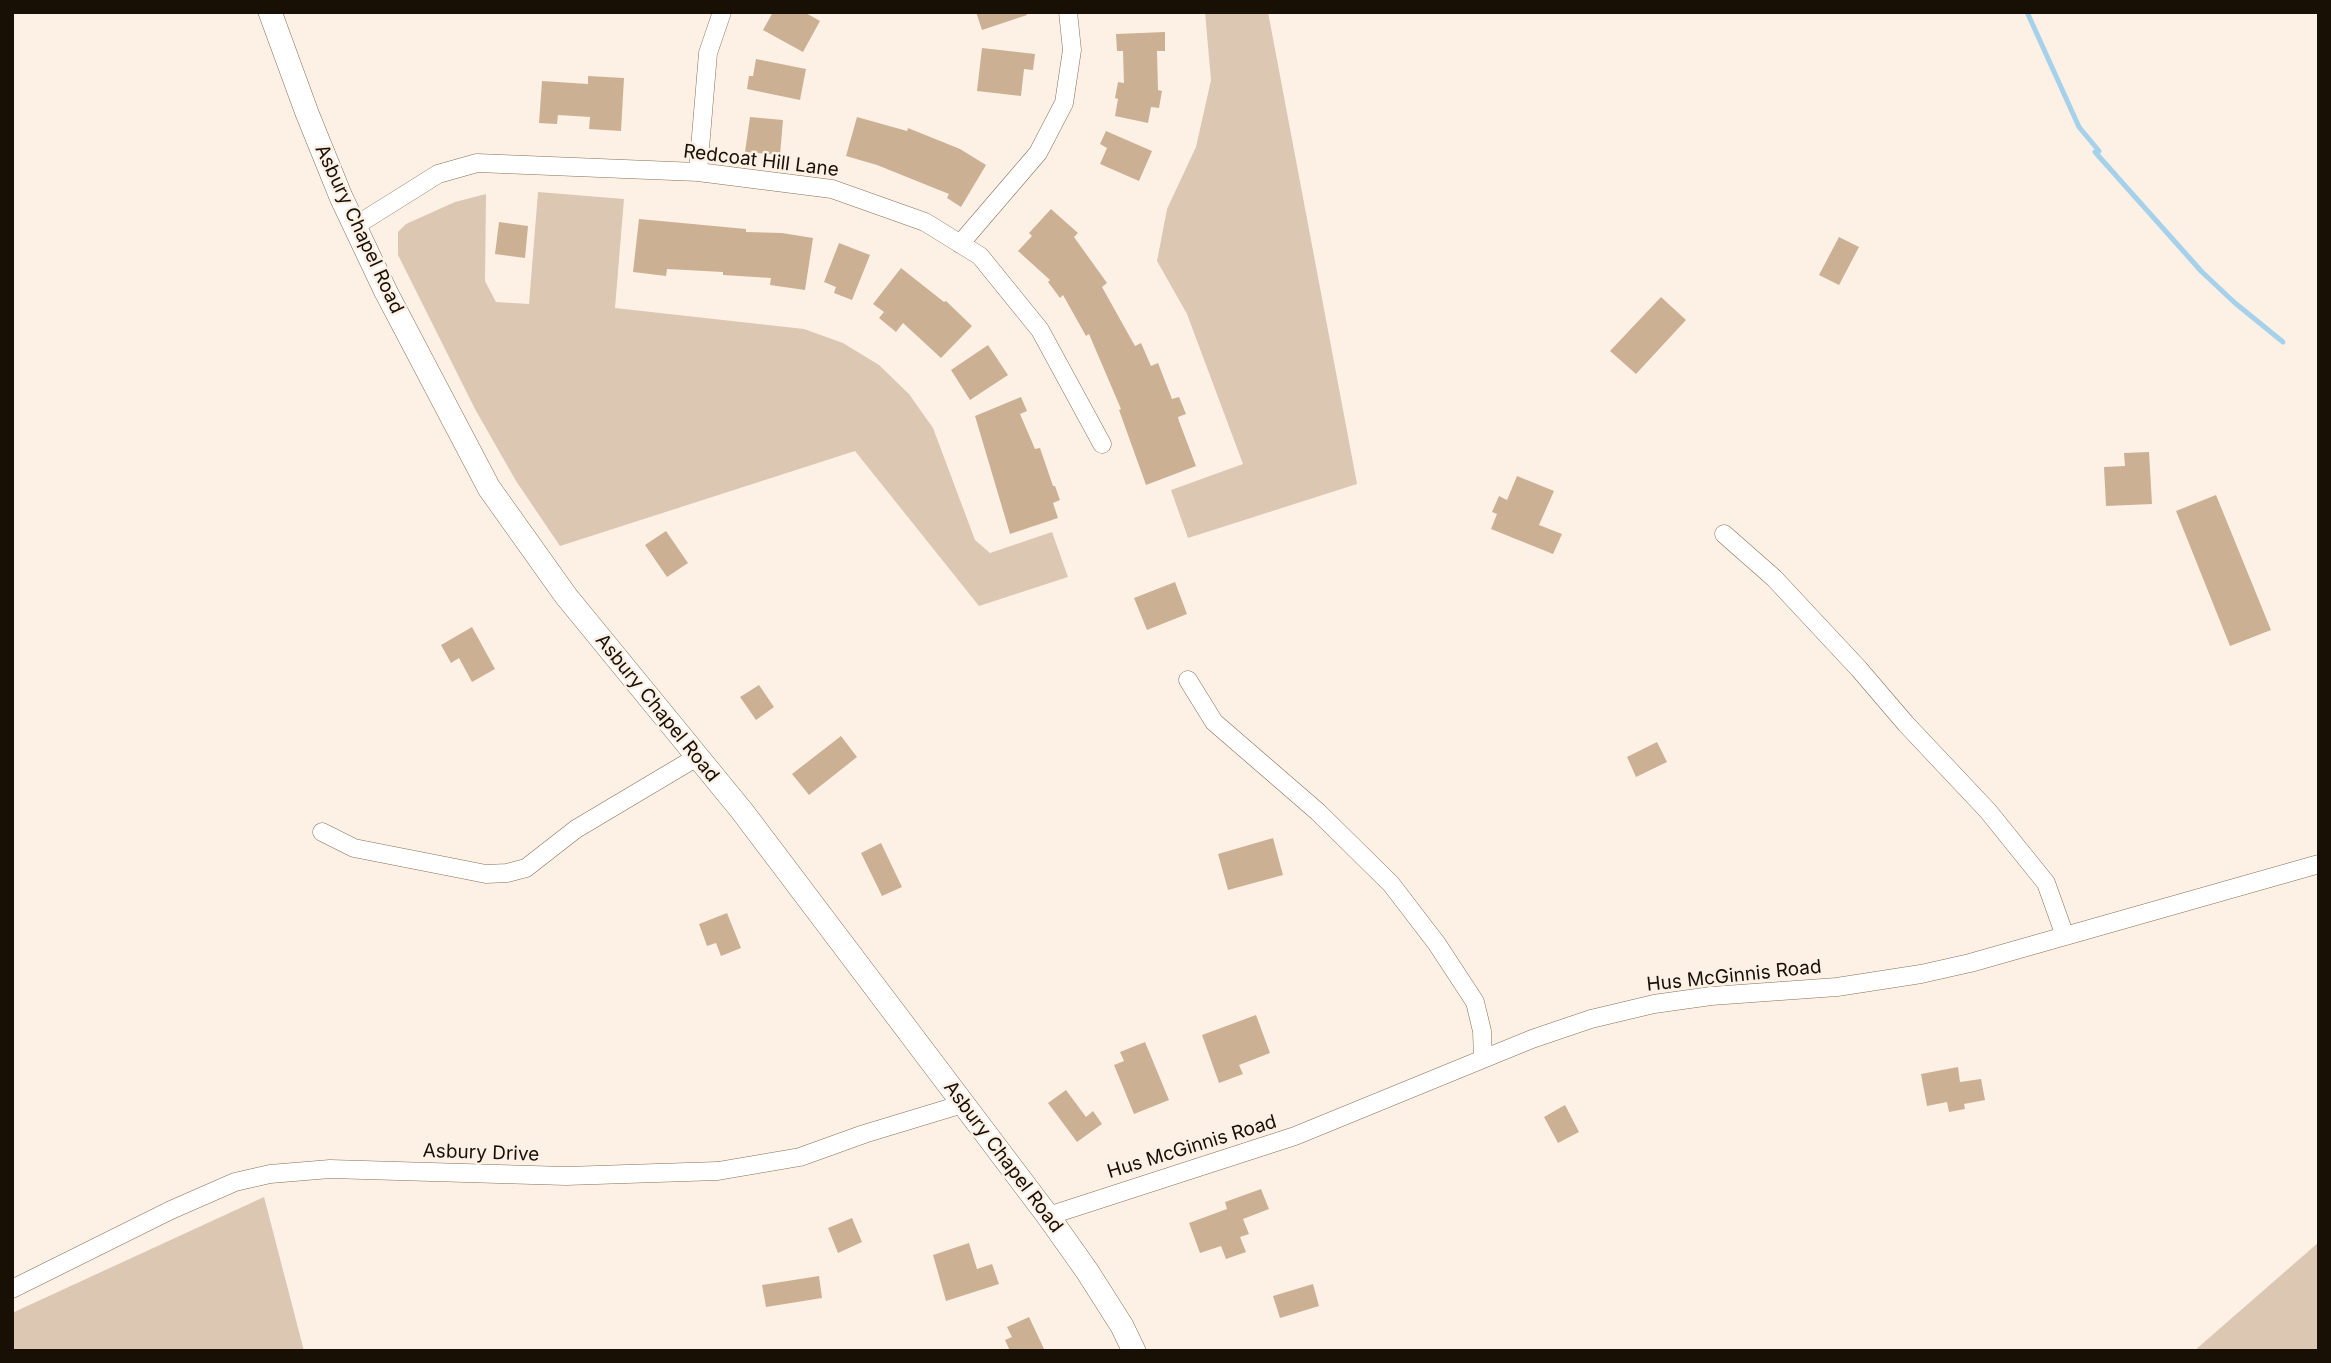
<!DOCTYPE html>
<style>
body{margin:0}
#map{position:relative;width:2331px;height:1363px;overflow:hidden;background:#fdf1e6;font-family:Inter,sans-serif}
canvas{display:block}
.frame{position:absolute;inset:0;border:14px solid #180f05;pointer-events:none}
</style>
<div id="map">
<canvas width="2331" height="1363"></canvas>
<div class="frame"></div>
</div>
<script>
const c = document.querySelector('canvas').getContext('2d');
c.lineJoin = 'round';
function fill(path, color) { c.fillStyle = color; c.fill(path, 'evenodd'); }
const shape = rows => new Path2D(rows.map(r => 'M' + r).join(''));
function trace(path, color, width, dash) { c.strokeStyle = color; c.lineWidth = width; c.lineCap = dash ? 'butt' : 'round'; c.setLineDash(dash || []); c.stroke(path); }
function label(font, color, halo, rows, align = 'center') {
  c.font = font + ' Inter,sans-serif'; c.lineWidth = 5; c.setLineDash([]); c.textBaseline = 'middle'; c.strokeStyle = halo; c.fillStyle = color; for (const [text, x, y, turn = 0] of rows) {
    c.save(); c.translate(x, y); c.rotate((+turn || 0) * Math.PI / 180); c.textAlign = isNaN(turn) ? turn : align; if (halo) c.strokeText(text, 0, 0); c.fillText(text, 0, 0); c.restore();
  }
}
const green = shape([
 [1205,12,1268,12,1357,484,1188,538,1171,490,1243,464,1187,314,1157,261,1167,209,1196,147,1211,80],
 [538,192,624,199,615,308,804,329,843,343,879,365,909,394,933,428,975,540,990,553,1052,532,1068,577,979,606,855,451,560,546,516,481,475,409,398,255,398,232,406,224,455,202,486,194,485,281,496,302,529,304],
 [264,1197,304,1351,12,1351,12,1313],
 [2319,1242,2319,1351,2194,1351]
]);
const stream = shape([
 [2027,12,2079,127,2099,151,2095,152,2202,272,2235,303,2283,342]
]);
const building = shape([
 [773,12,804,12,820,21,803,52,763,30],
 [976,12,1026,12,1027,15,982,30],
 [1165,32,1165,51,1157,51,1158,90,1162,91,1159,108,1151,107,1148,123,1115,116,1118,99,1115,98,1118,82,1124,83,1123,51,1117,51,1116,34],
 [982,48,1035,54,1033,70,1024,69,1021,96,977,91],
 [756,59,806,69,800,100,747,89,749,76,753,76],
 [588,76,624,78,621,131,589,129,590,117,558,115,557,124,539,123,542,81,588,84],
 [750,117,783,120,780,155,745,152],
 [857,117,907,131,908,128,960,149,986,165,961,207,947,198,949,194,877,165,846,156],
 [1106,131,1152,151,1139,181,1100,164,1107,148,1100,144],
 [1051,209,1078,233,1074,237,1107,283,1102,287,1135,346,1141,343,1151,366,1158,363,1172,399,1179,397,1186,414,1178,417,1179,421,1196,466,1146,485,1119,410,1121,409,1089,334,1086,336,1063,295,1060,298,1048,282,1050,280,1018,251,1032,236,1029,233],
 [639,219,746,229,746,232,782,233,813,238,805,290,770,285,771,278,723,275,723,272,667,269,666,276,633,272],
 [499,222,528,226,525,258,495,254],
 [1839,237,1859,247,1839,285,1819,275],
 [839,243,870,255,852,300,834,293,836,287,824,282],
 [901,268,944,302,946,301,972,326,941,358,903,323,896,332,879,318,884,312,873,304],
 [1661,297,1686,320,1636,374,1610,351],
 [988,345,1008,375,970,400,951,370],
 [1021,397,1027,411,1020,414,1035,449,1040,448,1053,486,1055,486,1060,500,1053,503,1058,518,1010,534,975,416],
 [2149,452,2152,504,2106,506,2104,467,2125,466,2124,453],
 [1517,476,1554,491,1539,525,1562,534,1553,554,1491,529,1497,514,1492,512,1499,496,1507,500],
 [2216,495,2271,630,2230,646,2176,511],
 [666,531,688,563,667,577,645,545],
 [1175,582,1187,614,1147,630,1134,598],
 [472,627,495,669,472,682,459,658,451,663,441,645],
 [759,685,774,707,756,720,740,697],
 [841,736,857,757,809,795,792,774],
 [1657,742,1667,762,1636,777,1627,757],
 [1273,838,1283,875,1228,890,1218,854],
 [881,843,902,887,882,896,861,853],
 [727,913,741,948,721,956,716,943,707,946,699,924],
 [1256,1015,1270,1053,1239,1065,1243,1074,1219,1083,1202,1035],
 [1145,1042,1169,1100,1134,1114,1114,1065,1124,1061,1120,1052],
 [1958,1067,1960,1082,1981,1079,1985,1100,1964,1104,1965,1109,1949,1112,1947,1102,1927,1106,1921,1074],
 [1066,1090,1086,1117,1093,1111,1102,1124,1077,1142,1048,1103],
 [1565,1105,1579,1132,1558,1143,1544,1117],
 [1261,1189,1269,1209,1243,1219,1249,1234,1240,1237,1246,1252,1226,1259,1221,1246,1200,1253,1189,1223,1227,1209,1225,1202],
 [852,1218,862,1242,838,1253,828,1228],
 [969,1243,977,1269,992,1264,999,1284,946,1301,933,1255],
 [819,1276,822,1298,766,1307,762,1285],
 [1313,1284,1319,1306,1280,1318,1273,1296],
 [1029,1317,1045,1351,1010,1351,1005,1340,1012,1337,1007,1327]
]);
const minor = shape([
 [698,172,708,53,722,12],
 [355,226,438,174,477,163,698,172,832,189,925,222,980,256,1040,330,1102,444],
 [960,244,1038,153,1064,103,1072,50,1068,12],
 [1724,534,1774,578,1859,669,1906,724,1988,811,2046,883,2065,936],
 [1188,680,1214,722,1318,812,1391,884,1437,944,1475,1002,1482,1031,1483,1059],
 [322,832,354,848,486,874,507,873,526,868,576,829,697,757],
 [1048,1216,1295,1136,1532,1039,1591,1019,1654,1004,1711,996,1837,987,1921,974,1970,963,2319,864],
 [12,1289,171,1210,235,1182,270,1174,330,1169,566,1176,718,1171,800,1157,864,1134,963,1104]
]);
const major = shape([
 [270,12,307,113,341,197,386,292,489,488,566,596,742,811,1048,1216,1087,1271,1122,1326,1134,1351]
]);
const streetNames = [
 ["Redcoat Hill Lane",761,161,7],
 ["Asbury Chapel Road",359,229,65],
 ["Asbury Chapel Road",657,708,51],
 ["Hus McGinnis Road",1734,976,-6],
 ["Hus McGinnis Road",1192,1147,-17],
 ["Asbury Drive",481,1153,2],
 ["Asbury Chapel Road",1003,1157,53]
];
fill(green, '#dbc7b2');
trace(stream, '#a5d1eb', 5);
fill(building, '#cbb094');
trace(minor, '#886f55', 19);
trace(major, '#886f55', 24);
trace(minor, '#fff', 18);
trace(major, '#fff', 23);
label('19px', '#180f05', '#fdf1e6', streetNames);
</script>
